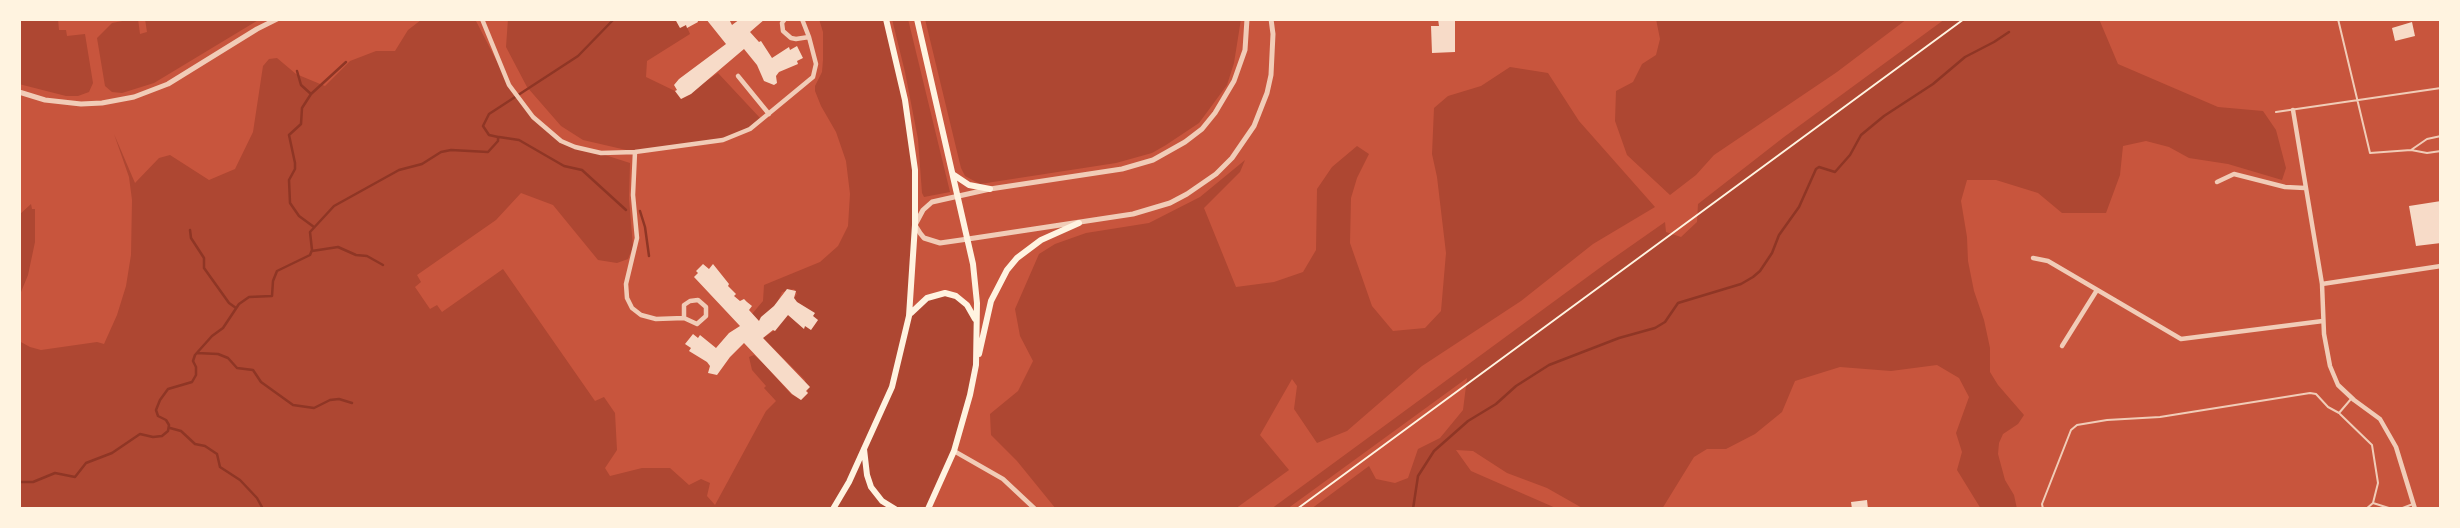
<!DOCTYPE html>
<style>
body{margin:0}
#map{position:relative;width:2460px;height:528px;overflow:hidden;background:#c8553d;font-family:"PT Sans Narrow",sans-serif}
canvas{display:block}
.frame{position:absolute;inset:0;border:21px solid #fff3e0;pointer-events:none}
</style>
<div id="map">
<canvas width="2460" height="528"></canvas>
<div class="frame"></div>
</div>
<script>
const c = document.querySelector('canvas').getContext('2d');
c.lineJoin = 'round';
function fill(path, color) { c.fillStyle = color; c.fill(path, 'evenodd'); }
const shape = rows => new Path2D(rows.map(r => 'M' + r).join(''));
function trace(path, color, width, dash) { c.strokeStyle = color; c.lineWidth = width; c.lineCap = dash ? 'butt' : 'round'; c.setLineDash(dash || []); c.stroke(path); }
const green = shape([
 [19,19,58,19,59,30,66,30,67,36,85,34,93,83,89,92,78,96,66,96,19,84],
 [133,19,138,19,140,34,147,32,145,19,260,19,154,83,122,93,112,92,105,86,97,38,112,23],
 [508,19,675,19,680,28,686,25,690,34,647,61,646,77,675,91,681,99,691,94,700,85,718,73,760,118,750,129,736,136,635,152,583,140,561,126,527,87,506,47],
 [819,19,886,19,905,100,915,170,909,309,936,294,960,299,977,324,977,346,964,419,928,509,19,509,19,341,30,347,41,350,97,342,104,344,117,315,126,286,131,255,132,200,129,177,114,134,135,183,159,158,170,155,209,180,235,169,253,132,263,66,269,59,277,58,296,74,325,86,350,61,376,51,395,51,408,30,421,20,476,21,509,85,533,117,561,141,630,163,629,199,633,247,628,259,617,263,598,260,553,205,521,193,496,220,417,275,421,282,415,287,430,309,437,305,442,312,503,269,595,401,604,397,615,413,617,450,605,468,610,476,642,468,670,468,689,485,701,479,710,483,707,496,715,505,766,411,776,401,764,388,766,386,752,370,749,357,754,355,763,363,791,394,801,400,808,393,805,380,763,338,775,330,788,315,803,328,805,326,811,330,818,320,813,316,814,313,797,302,794,298,797,294,794,289,782,292,777,303,759,321,752,314,763,301,764,285,820,262,838,246,848,226,850,194,846,161,836,132,821,106,815,91,815,86,822,72,823,60,823,32],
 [892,19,908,19,950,192,924,197,922,193,918,139,905,72],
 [925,19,1241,19,1234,63,1227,85,1199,123,1166,145,1152,153,1116,163,980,184,965,176,961,168],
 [1656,19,1907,19,1837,72,1714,155,1696,175,1670,195,1627,155,1615,121,1616,91,1633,82,1642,64,1656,55,1660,39],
 [1945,19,2099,19,2118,64,2218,107,2263,111,2276,130,2286,168,2282,180,2228,164,2189,158,2169,147,2146,141,2123,146,2120,175,2106,213,2062,213,2038,193,1996,180,1967,180,1961,201,1967,237,1968,261,1974,291,1984,320,1990,348,1990,372,1998,385,2024,415,2018,424,2003,434,1999,443,1998,454,2005,480,2014,495,2017,509,1981,509,1957,470,1962,452,1956,433,1969,397,1959,378,1937,365,1891,371,1840,367,1795,381,1782,412,1755,434,1726,449,1707,449,1694,457,1662,509,1584,509,1547,488,1507,473,1473,451,1456,450,1471,471,1558,509,1311,509,1369,466,1376,479,1395,483,1408,478,1418,449,1440,438,1463,410,1467,378,1287,509,1271,509,1605,264,1665,222,1666,232,1681,237,1697,222,1698,204,1784,137],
 [1510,67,1548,73,1579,121,1655,207,1593,244,1521,301,1422,366,1347,431,1317,443,1294,409,1297,386,1292,379,1260,435,1289,470,1235,509,1056,509,1017,461,991,435,990,414,1018,391,1033,361,1020,336,1015,309,1039,254,1055,244,1086,233,1149,223,1200,197,1245,160,1240,172,1204,208,1236,287,1274,282,1303,272,1316,250,1317,189,1332,167,1357,146,1369,154,1357,178,1351,198,1350,243,1372,306,1393,331,1425,328,1441,311,1446,253,1437,177,1432,154,1434,108,1448,96,1481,86],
 [31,204,32,209,35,209,35,242,28,275,19,297,19,215]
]);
const stream = shape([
 [297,71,301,85,311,94],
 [499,137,519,140,564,166,582,170,626,210],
 [640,211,645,227,649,256],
 [314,227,299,216,290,203,289,180,295,169,295,163,289,135,301,124,302,108,311,94,346,62],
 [190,230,191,238,204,258,204,268,229,303,236,308],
 [312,251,338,247,356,255,367,256,383,265],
 [197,353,218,354,228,358,237,368,253,370,261,382,293,405,314,408,330,400,339,399,352,403],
 [170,428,181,431,195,444,205,446,217,454,220,467,240,480,257,498,263,509],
 [19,482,33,482,55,473,75,477,86,463,112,453,140,434,153,437,162,436,168,431,169,425,166,420,158,416,156,410,160,400,168,389,192,382,196,375,196,367,193,361,195,355,212,336,223,328,239,304,249,297,272,296,273,281,277,271,310,255,312,250,310,232,334,206,399,170,422,164,441,152,451,150,488,152,498,141,498,137,489,135,483,126,489,114,578,56,614,19],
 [1413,509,1418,476,1434,451,1468,421,1496,404,1516,386,1549,365,1619,338,1655,328,1665,322,1678,303,1741,284,1753,277,1760,271,1772,253,1779,235,1799,207,1816,169,1819,167,1835,172,1850,155,1861,135,1884,116,1933,84,1965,57,1994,42,2009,32]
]);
const building = shape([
 [675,19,697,19,698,22,687,28,686,25,680,28],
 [706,19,729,19,732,25,740,19,765,19,750,32,759,42,761,41,772,58,789,47,790,50,797,46,803,58,797,61,798,64,779,72,776,76,777,83,774,85,764,81,757,65,744,49,691,94,681,99,675,91,677,90,674,85,679,79,726,44],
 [1438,19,1455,19,1455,52,1432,53,1431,26,1439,26],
 [2412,22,2415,36,2395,41,2392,28],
 [2441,201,2441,243,2416,246,2409,206],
 [703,264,709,269,713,264,729,284,728,286,736,294,734,296,740,301,744,299,747,302,752,306,749,310,759,321,761,317,774,306,787,289,796,291,794,298,797,302,815,313,813,316,818,320,811,330,805,326,804,329,788,315,775,331,773,330,763,338,810,387,806,391,808,393,801,400,792,394,744,343,730,357,717,375,708,373,710,366,707,362,689,351,691,348,685,344,693,334,698,338,700,335,716,348,729,333,740,326,694,277,698,273,696,271],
 [1867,500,1868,509,1852,509,1851,502]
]);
const path = shape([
 [1297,509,1964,19]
]);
const service = shape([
 [2338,19,2370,153,2411,150,2427,153,2441,151],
 [2276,112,2441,88],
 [2411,150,2427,139,2441,136],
 [2340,414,2372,445,2378,483,2373,503],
 [2043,509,2042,504,2071,430,2077,425,2107,420,2160,417,2310,393,2316,394,2328,407,2339,413,2351,399],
 [2366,509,2373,503,2392,509],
 [2400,509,2413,504]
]);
const minor = shape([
 [482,19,509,85,533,117,561,141,575,147,601,153,635,152,723,140,750,129,813,77,816,64,809,37],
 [785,19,782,23,783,31,791,38,796,39,809,37,802,19],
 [738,76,769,114],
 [2293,110,2322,284,2324,334,2330,366,2338,385,2354,400,2380,419,2396,447,2415,509],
 [635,152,633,195,637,238,626,284,627,298,632,308,641,315,656,319,684,318,697,324,706,316,706,307,698,300,690,301,684,305,684,318],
 [2217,182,2234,174,2285,187,2305,188],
 [2033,258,2048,261,2181,339,2323,321],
 [2322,284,2441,266],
 [2062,346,2097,290],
 [954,451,1003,479,1035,509]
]);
const tertiary = shape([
 [1247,19,1245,50,1234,81,1215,113,1202,129,1185,142,1153,160,1122,169,990,189,932,202,923,210,915,225,920,233,924,238,940,243,968,239,1133,214,1170,203,1187,194,1216,174,1232,158,1254,126,1267,93,1271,75,1273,34,1271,19],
 [19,92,45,100,81,104,102,103,134,97,168,84,257,29,277,19]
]);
const secondary = shape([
 [917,19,973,264,977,303,976,365,970,395,954,451,928,509],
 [954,175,969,185,990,189],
 [911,313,927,298,945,293,956,296,967,305,975,319],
 [979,354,991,301,1007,270,1017,258,1041,240,1079,223],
 [864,449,867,475,871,487,882,501,895,509],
 [833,509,849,482,892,387,909,316,915,225,915,170,905,100,886,19]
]);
fill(green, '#ae4732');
trace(stream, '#8f3625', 2.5);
fill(building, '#f7dbc8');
trace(path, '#fff3e0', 2);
trace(service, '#f1ccb7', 2);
trace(minor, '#f1ccb7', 4.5);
trace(tertiary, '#f1ccb7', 5);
trace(secondary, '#fff3e0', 6);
</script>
